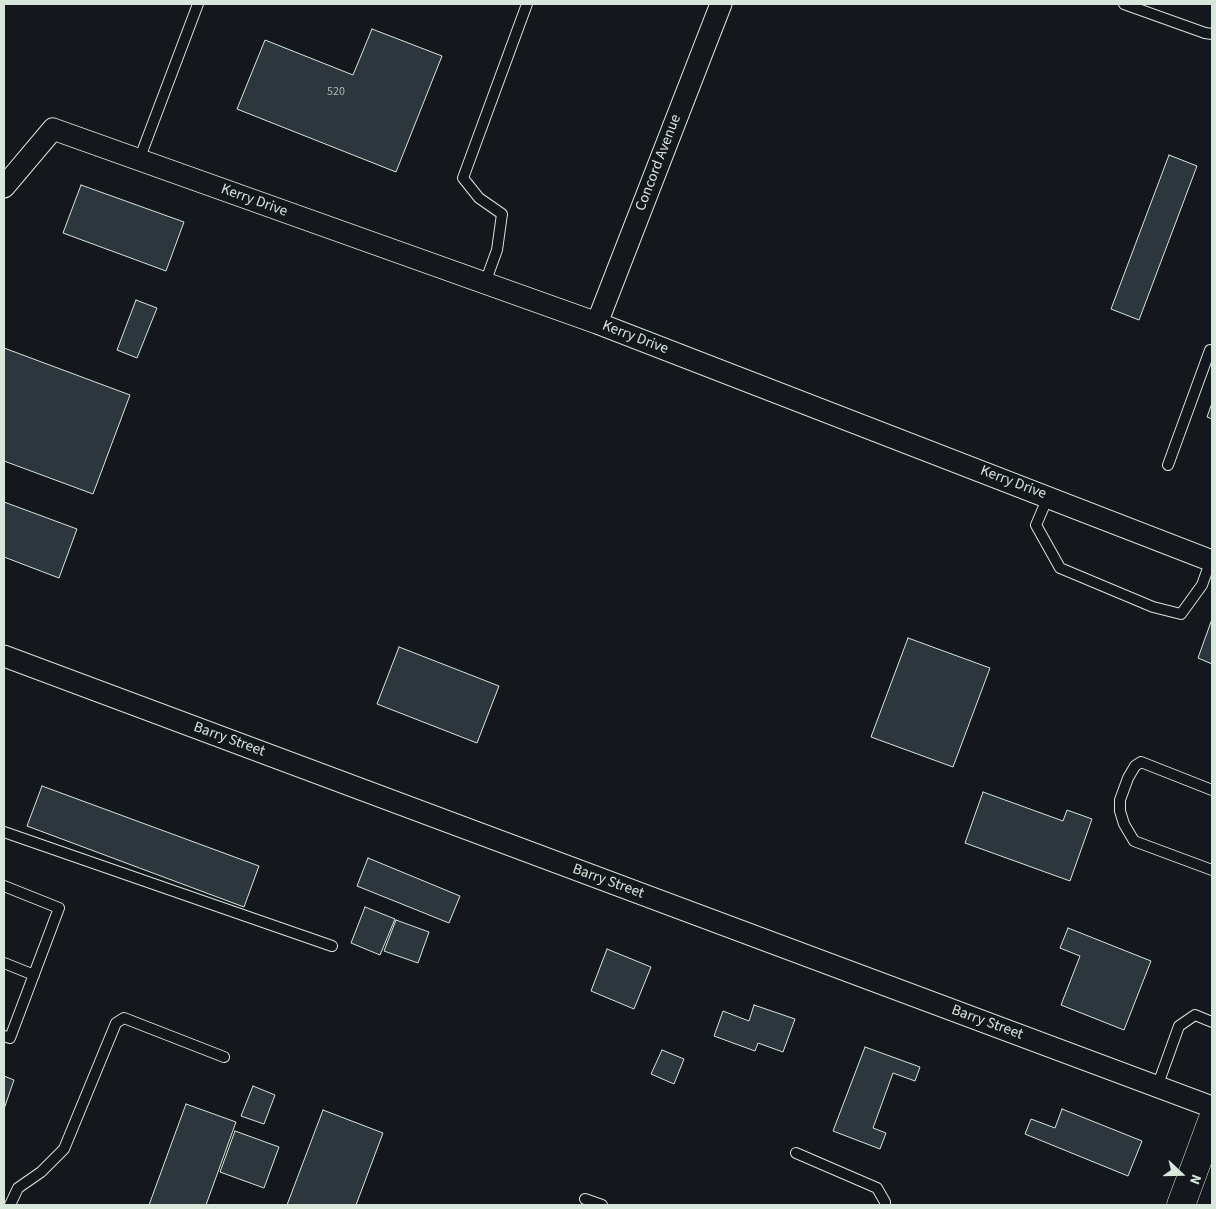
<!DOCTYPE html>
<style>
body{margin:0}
#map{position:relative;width:1216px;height:1209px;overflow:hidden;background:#14181c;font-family:"Source Sans 3",sans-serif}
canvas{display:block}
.frame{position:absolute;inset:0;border:5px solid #d8e6dc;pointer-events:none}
.north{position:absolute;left:1156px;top:1149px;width:50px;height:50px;-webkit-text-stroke:4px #14181c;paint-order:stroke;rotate:111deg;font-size:14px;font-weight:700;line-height:20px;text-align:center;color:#d8e6dc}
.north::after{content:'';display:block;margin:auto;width:18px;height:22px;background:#d8e6dc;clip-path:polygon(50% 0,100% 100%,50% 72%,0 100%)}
</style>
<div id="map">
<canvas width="1216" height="1209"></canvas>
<div class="frame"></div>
<div class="north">N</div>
</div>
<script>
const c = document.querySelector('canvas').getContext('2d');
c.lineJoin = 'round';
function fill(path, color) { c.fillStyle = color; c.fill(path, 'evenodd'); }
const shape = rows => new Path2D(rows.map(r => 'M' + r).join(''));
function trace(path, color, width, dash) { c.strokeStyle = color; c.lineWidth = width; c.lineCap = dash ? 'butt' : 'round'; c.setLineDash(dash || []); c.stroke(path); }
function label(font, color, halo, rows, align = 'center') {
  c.font = font + ' "Source Sans 3",sans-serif'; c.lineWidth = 4; c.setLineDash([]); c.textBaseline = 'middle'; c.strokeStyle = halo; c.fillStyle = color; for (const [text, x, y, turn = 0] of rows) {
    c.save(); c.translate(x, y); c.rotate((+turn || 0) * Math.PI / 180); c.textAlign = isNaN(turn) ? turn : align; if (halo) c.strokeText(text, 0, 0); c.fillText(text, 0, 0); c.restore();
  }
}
const building = shape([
 [372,29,442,56,396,172,237,109,265,40,353,75,372,29],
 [1169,155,1197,166,1139,320,1111,309,1169,155],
 [81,185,184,222,166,271,63,233,81,185],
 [136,300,157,308,137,358,117,350,136,300],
 [4,348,130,395,93,494,4,461,4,348],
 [1212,403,1212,419,1207,417,1212,403],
 [4,502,77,529,59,578,4,557,4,502],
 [1212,619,1212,664,1198,658,1212,619],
 [908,638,990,668,953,767,871,737,908,638],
 [399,647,499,686,477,743,377,704,399,647],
 [42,786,259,866,244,907,27,826,42,786],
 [983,792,1063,821,1067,810,1092,819,1070,881,965,843,983,792],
 [368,858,460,896,449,923,357,886,368,858],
 [365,907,395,919,380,955,351,943,365,907],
 [396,920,429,932,418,963,384,951,396,920],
 [1068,928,1151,961,1124,1030,1061,1005,1080,956,1060,948,1068,928],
 [607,949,651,967,634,1009,591,991,607,949],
 [754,1005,795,1019,783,1052,758,1043,755,1051,714,1036,723,1011,749,1021,754,1005],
 [865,1047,920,1067,915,1081,893,1073,873,1128,886,1133,880,1149,833,1131,865,1047],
 [662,1050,684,1059,674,1084,651,1074,662,1050],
 [4,1076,14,1080,4,1109,4,1076],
 [253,1086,275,1095,264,1124,241,1116,253,1086],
 [186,1104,236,1122,206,1205,149,1205,186,1104],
 [1062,1109,1142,1141,1128,1176,1025,1134,1031,1119,1055,1128,1062,1109],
 [323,1110,383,1133,356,1205,287,1205,323,1110],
 [235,1131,279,1147,264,1188,220,1172,235,1131]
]);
const lane = shape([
 [1124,4,1205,33,1212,34],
 [139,160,198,4],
 [485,283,497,250,502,214,479,198,463,178,527,4],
 [1168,465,1210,350],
 [1048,497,1036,525,1060,568,1153,607,1181,614,1202,585,1211,560],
 [1212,790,1141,762,1135,766,1128,778,1120,800,1120,811,1124,824,1134,841,1212,870],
 [4,832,332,946],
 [4,886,59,908,10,1038,4,1036],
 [4,963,34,975],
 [1157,1087,1179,1026,1195,1015,1212,1022],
 [796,1153,877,1188,885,1202,885,1205],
 [585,1199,602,1205],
 [10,1205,18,1188,41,1172,64,1149,116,1023,124,1018,224,1057]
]);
const street = shape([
 [4,187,53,129,597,323,1212,561],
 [597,323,721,4],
 [4,656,1212,1107]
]);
const highway = shape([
 [1181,1205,1212,1121]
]);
const numberNames = [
 ["520",336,92]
];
const streetNames = [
 ["Concord Avenue",659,163,-69],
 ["Kerry Drive",254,201,20],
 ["Kerry Drive",635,338,21],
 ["Kerry Drive",1013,483,21],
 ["Barry Street",229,740,20],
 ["Barry Street",608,882,20],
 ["Barry Street",987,1023,20]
];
fill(building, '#2c363c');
trace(building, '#d8e6dc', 1);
trace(lane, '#d8e6dc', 12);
trace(street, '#d8e6dc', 23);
trace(highway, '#d8e6dc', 29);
trace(lane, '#14181c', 10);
trace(street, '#14181c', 21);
trace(highway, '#14181c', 28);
label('12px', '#adbab4', null, numberNames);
label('15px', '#d8e6dc', '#14181c', streetNames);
</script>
